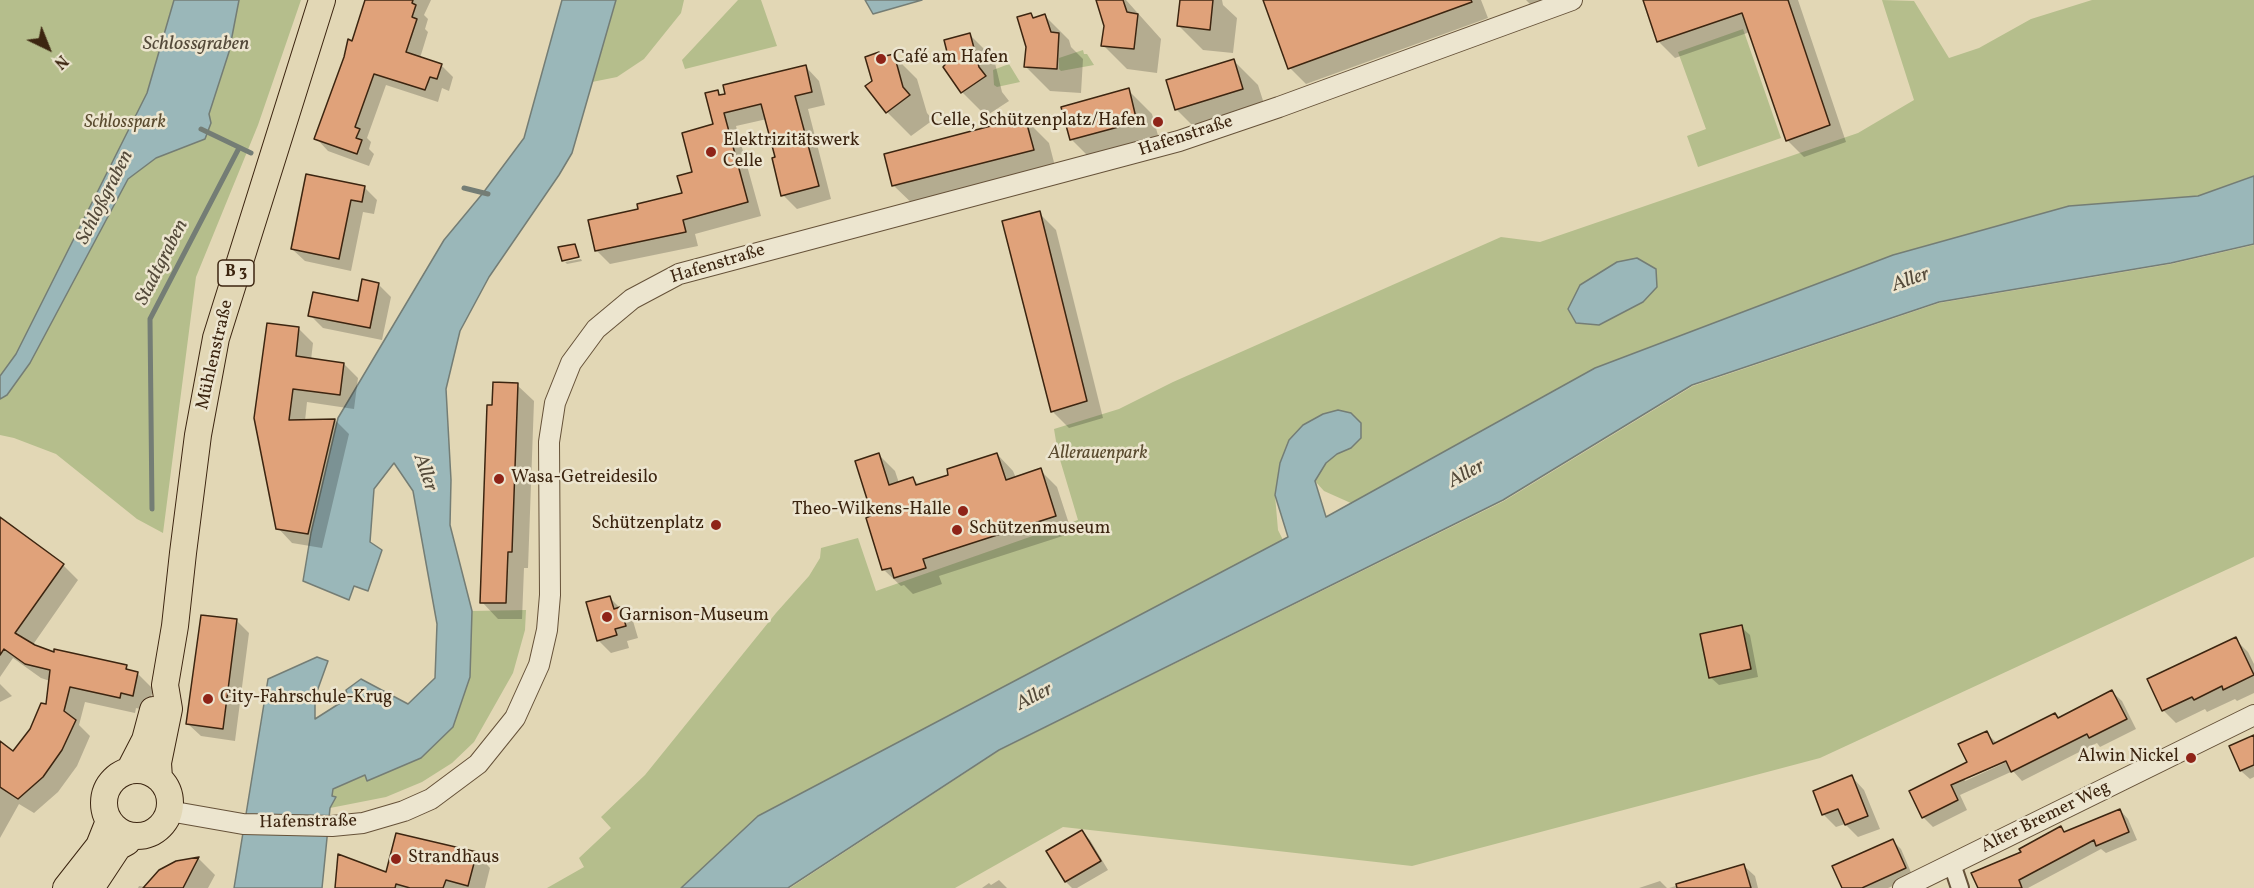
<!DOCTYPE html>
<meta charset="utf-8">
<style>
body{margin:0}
#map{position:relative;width:2254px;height:888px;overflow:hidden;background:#e2d7b5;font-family:Vollkorn,serif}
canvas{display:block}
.north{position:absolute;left:18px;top:18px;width:60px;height:60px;-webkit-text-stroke:4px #ece5cf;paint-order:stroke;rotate:137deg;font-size:16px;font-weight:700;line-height:24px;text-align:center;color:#3c2510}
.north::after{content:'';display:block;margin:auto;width:21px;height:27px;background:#3c2510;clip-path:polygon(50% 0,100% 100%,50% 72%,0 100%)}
</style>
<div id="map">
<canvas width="2254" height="888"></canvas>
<div class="north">N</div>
</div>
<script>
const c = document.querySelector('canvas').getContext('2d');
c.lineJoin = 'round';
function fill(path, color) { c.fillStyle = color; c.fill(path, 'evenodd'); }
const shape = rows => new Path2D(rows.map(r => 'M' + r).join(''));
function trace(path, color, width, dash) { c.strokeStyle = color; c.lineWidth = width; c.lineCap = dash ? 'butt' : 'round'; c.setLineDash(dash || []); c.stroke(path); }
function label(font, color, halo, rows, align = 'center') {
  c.font = font + ' Vollkorn,serif'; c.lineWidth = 5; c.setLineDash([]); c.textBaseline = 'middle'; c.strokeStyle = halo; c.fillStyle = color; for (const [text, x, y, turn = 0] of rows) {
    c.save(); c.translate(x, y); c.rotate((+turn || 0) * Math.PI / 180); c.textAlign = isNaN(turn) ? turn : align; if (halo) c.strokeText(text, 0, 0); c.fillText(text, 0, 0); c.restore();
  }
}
const green = shape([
 [0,0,301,0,258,125,196,277,163,533,137,519,56,454,14,438,0,435],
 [616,0,684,0,681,13,644,59,617,77,592,82],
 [738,0,761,0,777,46,685,69,682,60],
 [1882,0,1914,1,1949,58,1979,48,2031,19,2092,0,2254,0,2254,176,2198,196,2069,206,1595,368,1353,504,1324,491,1315,481,1326,463,1337,454,1351,448,1280,463,1275,495,1278,530,1283,540,758,816,681,888,547,888,584,867,579,858,611,828,601,817,645,775,776,613,809,576,820,558,821,548,858,538,876,591,1078,520,1058,453,1054,429,1119,409,1173,382,1501,237,1540,242,1858,133,1914,100],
 [1743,29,1781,138,1698,167,1687,136,1706,129,1678,52],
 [1083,50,1084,54,1087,54,1094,65,1061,71,1059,69,1059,58],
 [1009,64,1020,82,997,87,994,85,993,70],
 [2254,245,2254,557,1820,758,1412,866,1063,827,955,888,790,888,1000,750,1504,501,1693,386,1939,303,2171,264],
 [526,610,525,630,513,673,474,742,452,763,422,782,386,797,330,808,335,797,332,797,333,789,366,775,367,780,470,677,472,611]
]);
const water = shape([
 [174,0,239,0,229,52,209,114,211,123,205,139,156,158,128,179,30,363,7,395,0,399,0,376,16,354,147,93,174,0],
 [562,0,616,0,572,153,559,175,489,277,460,331,446,389,451,480,450,525,472,611,470,677,453,727,421,758,367,781,365,775,333,789,332,796,336,797,330,808,322,888,234,888,268,679,317,657,328,661,315,697,315,719,348,698,346,690,361,679,408,704,435,678,437,624,413,491,394,463,374,489,370,542,382,550,368,591,354,586,349,600,303,581,311,533,338,418,444,240,483,193,524,138,562,0],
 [865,0,922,0,873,14,865,0],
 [2254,176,2254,244,2171,263,1939,302,1692,385,1503,500,999,750,788,888,681,888,758,816,1288,537,1275,495,1280,463,1289,440,1303,425,1323,414,1338,410,1351,413,1361,423,1361,438,1351,448,1337,454,1326,463,1315,481,1326,517,1595,368,1893,255,2069,206,2198,196,2254,176],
 [1637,258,1656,269,1657,287,1643,302,1599,325,1576,323,1568,309,1580,285,1617,262,1637,258]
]);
const shadow = shape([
 [367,0,431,0,424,15,428,19,425,29,428,32,420,58,441,65,453,77,449,91,442,88,438,102,386,85,367,138,371,142,369,149,374,154,369,166,328,151,316,138,353,43],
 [1104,0,1126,0,1161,39,1157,73,1127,69,1103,45,1105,25],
 [1179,0,1222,0,1223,5,1237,18,1233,53,1203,50,1179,26,1181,6],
 [1265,0,1481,0,1488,18,1306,84,1290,68],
 [1526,0,1546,0,1531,5],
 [1644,0,1798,0,1846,142,1804,157,1787,140,1750,32,1675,58,1658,41],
 [1031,14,1035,19,1045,16,1069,40,1071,47,1083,59,1081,93,1050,91,1026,67],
 [969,34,994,59,1002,92,1009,101,986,116,962,92,945,67],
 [879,54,883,58,893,55,917,79,927,113,933,120,911,136,887,112,867,87,874,81],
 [1234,61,1258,85,1267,113,1200,133,1176,109],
 [806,67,819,81,825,105,808,109,831,199,797,209,783,195,777,159,767,119,736,126,761,216,695,234,698,246,610,264,596,250,640,210,684,194,715,126,717,92,722,96],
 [1128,90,1152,114,1161,146,1095,163,1071,139],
 [1025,119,1049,143,1057,174,918,209,893,185],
 [364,187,377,200,374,214,363,212,351,271,305,261,292,249],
 [1039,213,1056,230,1103,418,1069,428,1052,411],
 [581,259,582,261,567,264,565,262],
 [378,284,391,297,382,340,323,328,310,315,359,302],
 [299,329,313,343,311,360,344,364,358,378,354,409,307,402,305,421,335,420,349,434,322,548,292,543,278,528,255,418],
 [517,385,534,401,528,568,524,568,522,619,498,619,482,602,494,407],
 [878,454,895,471,899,483,913,479,920,486,950,476,997,454,1013,471,1016,478,1040,470,1057,487,1072,533,939,576,942,584,913,594,904,585,901,586,884,570,867,519,874,516],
 [0,519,63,565,78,580,32,646,55,654,126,667,131,672,137,673,153,689,148,711,136,708,135,713,85,702,79,725,90,736,77,766,58,792,34,813,19,804,0,838,0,743,13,753,47,706,50,681,41,678,13,658,0,677],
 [609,597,633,621,638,638,627,641,629,648,611,653,598,640],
 [237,621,249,633,235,741,201,736,188,724],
 [1741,627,1750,635,1758,677,1719,685,1710,677],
 [2235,639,2248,652,2254,664,2254,693,2237,701,2235,699,2207,712,2205,709,2176,723,2163,710],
 [0,684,12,696,0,702],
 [2112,692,2122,701,2136,729,2100,747,2097,743,2022,781,2013,771,1960,795,1967,810,1933,827,1923,817,1969,763,1986,733,1997,743,2055,715,2059,719],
 [2012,756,2013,759,1965,781,1964,779],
 [2254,736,2254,777,2250,779,2241,771,2231,747],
 [1852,777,1864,790,1880,829,1858,837,1845,824,1836,827,1824,815,1815,791],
 [2120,810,2128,819,2137,840,2106,853,2101,849,2028,888,1979,888,2023,853,2061,828,2065,833],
 [1082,832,1090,840,1108,870,1077,888,1072,888,1066,882,1049,852],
 [1892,840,1901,849,1913,877,1888,888,1844,888],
 [476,853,490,868,485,888,337,888,387,874],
 [198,858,215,875,208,888,138,888,139,886,146,887,177,862],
 [1744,866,1755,876,1758,888,1669,888],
 [999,880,1007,888,982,888,989,883,991,885],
 [1660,881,1667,888,1639,888]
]);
const stream = shape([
 [201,129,251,153],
 [464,188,488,194],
 [152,509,150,319,239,148]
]);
const building = shape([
 [365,0,413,0,412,3,416,5,412,17,417,19,406,52,442,64,437,79,430,77,425,90,374,74,355,127,360,129,356,138,362,140,357,154,314,139,344,57,348,39,352,41,365,0],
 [1096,0,1123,0,1127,12,1138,14,1134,49,1101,46,1104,26,1096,0],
 [1180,0,1213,0,1210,30,1177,26,1180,0],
 [1263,0,1471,0,1472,2,1288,69,1263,0],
 [1643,0,1788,0,1830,125,1786,141,1742,13,1657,42,1643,0],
 [1031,13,1033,18,1045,14,1051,32,1059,33,1057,69,1024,67,1026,47,1017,17,1031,13],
 [970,33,979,67,986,76,961,93,943,67,949,60,944,40,970,33],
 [879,52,881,57,894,54,903,87,910,95,886,113,865,86,872,81,865,57,879,52],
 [1234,59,1243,89,1175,110,1166,80,1234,59],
 [806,65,812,92,795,96,819,186,781,196,772,158,775,157,761,104,724,113,748,202,683,220,686,232,595,251,588,220,638,209,637,204,682,193,677,176,692,172,682,133,713,124,705,93,718,90,719,95,725,94,723,85,806,65],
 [1129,88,1137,122,1070,140,1061,107,1129,88],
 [1025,117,1034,150,892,186,884,154,1025,117],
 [306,174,365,186,362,202,351,200,339,259,291,249,306,174],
 [1040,211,1087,401,1051,412,1002,221,1040,211],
 [575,244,579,257,562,261,558,247,575,244],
 [362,279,379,283,370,328,308,316,313,292,358,301,362,279],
 [267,323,299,327,296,356,344,363,340,395,293,389,289,420,335,419,308,534,276,529,254,418,267,323],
 [493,382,518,383,512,552,508,552,506,603,480,603,487,405,492,405,493,382],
 [879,453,889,485,913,477,916,485,948,475,947,469,997,453,1006,480,1041,468,1056,516,923,559,926,568,894,578,891,568,882,570,866,518,872,515,855,461,879,453],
 [0,517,64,564,15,633,35,645,54,652,54,649,127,665,126,669,138,672,133,696,121,693,120,698,70,687,64,711,76,720,62,750,43,777,18,799,0,787,0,741,13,751,30,729,41,703,46,704,50,670,25,664,4,649,0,655,0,517],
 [610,596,614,609,620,607,626,626,615,629,617,635,597,641,586,602,610,596],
 [201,615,237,619,223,729,186,724,201,615],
 [1742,625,1751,669,1709,678,1700,634,1742,625],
 [2236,637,2254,675,2223,690,2222,686,2194,700,2192,697,2162,711,2147,679,2236,637],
 [2112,690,2127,719,2089,738,2087,734,2011,772,2006,761,1951,785,1958,800,1922,818,1909,791,1967,762,1958,744,1987,731,1993,744,2055,713,2058,718,2112,690],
 [2254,735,2254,765,2240,771,2229,746,2254,735],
 [1852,775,1868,816,1845,825,1838,809,1822,815,1813,791,1852,775],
 [2120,809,2129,832,2096,846,2094,840,2019,880,2022,888,1978,888,1971,873,2021,852,2019,849,2061,826,2064,832,2120,809],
 [1082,830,1101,861,1065,882,1046,851,1082,830],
 [396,833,477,852,468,886,446,880,443,888,410,888,396,884,395,888,335,888,338,854,386,872,396,833],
 [1893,839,1906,868,1862,888,1842,888,1832,866,1893,839],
 [199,857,183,888,143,888,159,870,176,861,199,857],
 [1744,864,1751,888,1677,888,1676,884,1744,864]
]);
const minor = shape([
 [1952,864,1960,888]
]);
const tertiary = shape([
 [169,811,243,824,332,826,363,823,404,811,431,799,478,764,515,718,539,665,547,630,550,595,549,442,555,403,571,363,596,329,632,299,679,274,1179,141,1279,107,1572,0],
 [1903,888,2254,715]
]);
const primary = shape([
 '104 803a33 33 0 1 1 66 0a33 33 0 1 1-66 0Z',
 [129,771,145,740,153,710],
 [159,778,158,763,169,709,165,685,175,626,183,553,198,435,216,338,322,0],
 [66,888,99,846,109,821],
 [91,888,118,847,127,842]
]);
const markers = [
 [881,59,6,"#8f2418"],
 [1158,122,6,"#8f2418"],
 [711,152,6,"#8f2418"],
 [499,479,6,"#8f2418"],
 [963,511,6,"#8f2418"],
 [716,525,6,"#8f2418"],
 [957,530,6,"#8f2418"],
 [607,617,6,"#8f2418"],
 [208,699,6,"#8f2418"],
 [2191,758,6,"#8f2418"],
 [396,859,6,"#8f2418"]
];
const shields = [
 [236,273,36]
];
const shieldNames = [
 ["B 3",236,273]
];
const poiNames = [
 ["Café am Hafen",893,59],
 ["Celle, Schützenplatz/Hafen",1146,122,"right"],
 ["Elektrizitätswerk",723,142],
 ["Celle",723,163],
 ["Wasa-Getreidesilo",511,479],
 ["Theo-Wilkens-Halle",951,511,"right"],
 ["Schützenplatz",704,525,"right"],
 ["Schützenmuseum",969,530],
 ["Garnison-Museum",619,617],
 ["City-Fahrschule-Krug",220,699],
 ["Alwin Nickel",2179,758,"right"],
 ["Strandhaus",408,859]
];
const parkNames = [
 ["Schlosspark",125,124],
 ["Allerauenpark",1098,455]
];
const streetNames = [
 ["Hafenstraße",1186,137,-18],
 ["Hafenstraße",718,265,-17],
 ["Mühlenstraße",216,355,-77],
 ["Alter Bremer Weg",2046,818,-26],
 ["Hafenstraße",308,823,-1]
];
const waterNames = [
 ["Schlossgraben",196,45],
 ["Schloßgraben",106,198,-63],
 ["Stadtgraben",163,263,-63],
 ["Aller",1911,281,-19],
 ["Aller",424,473,71],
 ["Aller",1467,475,-28],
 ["Aller",1035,698,-27]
];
fill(green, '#b5be8c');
fill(water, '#9ab7b9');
trace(water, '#747d75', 1.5);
fill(shadow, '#0003');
trace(stream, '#747d75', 5);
fill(building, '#e0a27a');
trace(building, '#3c2510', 1.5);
trace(minor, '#665239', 20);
trace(tertiary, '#665239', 22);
trace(primary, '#3c2510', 28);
trace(minor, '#ece5cf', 16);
trace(tertiary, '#ece5cf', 20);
trace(primary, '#e2d7b5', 26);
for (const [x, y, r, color] of markers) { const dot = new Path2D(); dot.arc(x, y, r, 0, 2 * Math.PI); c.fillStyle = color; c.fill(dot); trace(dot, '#ece5cf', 2); }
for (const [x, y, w] of shields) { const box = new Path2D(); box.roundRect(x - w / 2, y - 13, w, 26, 4.5); c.fillStyle = '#ece5cf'; c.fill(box); trace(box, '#3c2510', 1.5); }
label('bold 16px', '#3c2510', null, shieldNames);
label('18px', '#3c2510', '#ece5cf', poiNames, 'left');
label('italic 18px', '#5a4b2f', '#ece5cf', parkNames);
label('18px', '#3c2510', '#ece5cf', streetNames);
label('italic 20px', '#544a3a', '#ece5cf', waterNames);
</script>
